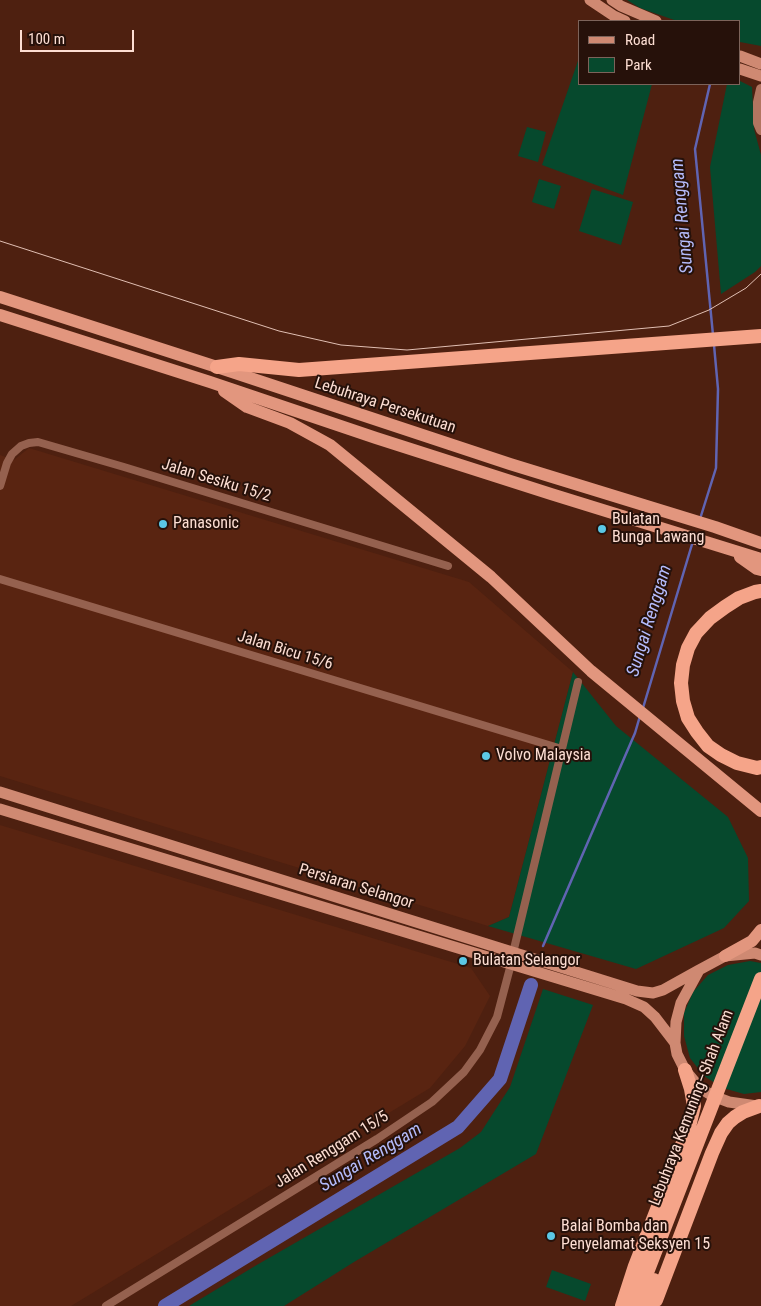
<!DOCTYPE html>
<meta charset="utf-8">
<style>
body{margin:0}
#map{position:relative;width:761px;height:1306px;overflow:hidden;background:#4e2010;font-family:"Roboto Condensed",sans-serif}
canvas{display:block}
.legend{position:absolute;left:578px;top:20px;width:162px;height:65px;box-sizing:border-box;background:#26110a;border:1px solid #7c635a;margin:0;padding:6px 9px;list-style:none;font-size:15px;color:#fdded3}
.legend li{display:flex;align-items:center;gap:10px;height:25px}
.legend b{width:25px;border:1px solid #7c635a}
.scale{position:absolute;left:20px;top:30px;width:114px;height:22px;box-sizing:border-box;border:2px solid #fdded3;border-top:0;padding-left:6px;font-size:15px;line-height:18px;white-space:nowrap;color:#fdded3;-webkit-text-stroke:4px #26110a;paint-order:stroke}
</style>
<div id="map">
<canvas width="761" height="1306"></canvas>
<ul class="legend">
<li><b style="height:6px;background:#cf8972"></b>Road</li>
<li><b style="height:14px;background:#06492d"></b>Park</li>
</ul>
<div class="scale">100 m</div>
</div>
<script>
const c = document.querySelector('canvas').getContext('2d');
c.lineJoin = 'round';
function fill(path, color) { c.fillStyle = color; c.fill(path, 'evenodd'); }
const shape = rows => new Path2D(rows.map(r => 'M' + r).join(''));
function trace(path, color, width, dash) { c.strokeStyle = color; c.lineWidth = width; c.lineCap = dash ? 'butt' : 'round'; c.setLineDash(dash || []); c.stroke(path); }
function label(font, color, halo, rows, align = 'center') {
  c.font = font + ' "Roboto Condensed",sans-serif'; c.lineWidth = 4; c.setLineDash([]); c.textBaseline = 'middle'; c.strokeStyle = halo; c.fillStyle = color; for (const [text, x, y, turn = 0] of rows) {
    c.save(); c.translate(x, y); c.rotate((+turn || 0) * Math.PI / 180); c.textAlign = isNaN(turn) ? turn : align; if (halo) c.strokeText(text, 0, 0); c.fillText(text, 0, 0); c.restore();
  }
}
const built = shape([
 [29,448,469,582,573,672,509,917,488,926,0,776,0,455,14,460],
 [0,825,471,968,490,996,465,1046,430,1088,71,1306,0,1306]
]);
const green = shape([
 [627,0,761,0,761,46,740,42,740,21,677,21,640,8],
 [580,55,580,84,652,84,623,195,542,165],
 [740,81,752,87,754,129,761,155,761,266,755,272,721,294,710,167,727,84,740,84],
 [527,127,546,132,538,162,518,156],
 [539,179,561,186,554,209,532,202],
 [592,189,633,202,621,245,579,231],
 [573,672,616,726,728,817,748,858,749,901,724,928,636,969,488,926,509,917],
 [750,961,761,963,761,1092,744,1094,723,1088,704,1076,690,1058,684,1036,684,1013,693,992,708,975,728,965],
 [543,989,593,1005,536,1154,354,1262,284,1306,189,1306,255,1266,460,1148,481,1132,510,1087],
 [552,1270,591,1284,585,1301,546,1287]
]);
const stream = shape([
 [710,84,695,149,713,335],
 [700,519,716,468,718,389,714,345],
 [643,708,693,541],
 [543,946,635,733,640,716]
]);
const river = shape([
 [165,1306,458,1127,500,1079,531,985]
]);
const minor = shape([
 [0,486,7,463,12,454,21,446,29,443,38,442,124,467,448,566],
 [0,579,562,749],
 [513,953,578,682],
 [106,1306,377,1139,432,1102,464,1072,480,1050,497,1017,511,964]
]);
const secondary = shape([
 [761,89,758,102,758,123,761,130]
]);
const primary = shape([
 [590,0,614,16,625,21],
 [612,0,621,6,656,21],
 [740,56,761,64],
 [740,69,761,76],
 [0,792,637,991,653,993,663,990,699,970],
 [0,809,626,999,644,1007,655,1017,675,1043],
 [757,1106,729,1102,713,1096,700,1088,685,1070,677,1054,675,1043,676,1022,681,1003,699,970,725,956,755,953,761,955]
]);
const trunk = shape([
 [0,297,217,367,510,464,715,527,761,543],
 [0,315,210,382,376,438,551,494,761,559],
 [224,391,247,407,290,423,330,445,491,577,591,671,761,811],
 [740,557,757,569,761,570],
 [725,956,752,941,761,930]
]);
const motorway = shape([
 [217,367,239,364,299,370,761,336],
 [761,591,755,592,739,598,725,607,710,618,696,633,688,648,683,665,681,683,683,701,688,718,697,732,708,746,721,755,737,763,757,768,761,767],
 [656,1300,712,1153,721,1133,728,1123,735,1117,743,1112,759,1106],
 [622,1306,635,1266,689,1127,694,1106,691,1089,685,1070],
 [634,1306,761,979],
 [645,1306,654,1280]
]);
const tram = shape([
 [0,241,279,331,341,345,407,350,669,326,709,310,746,288,761,274]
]);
const markers = [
 [163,524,5,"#5bc8e6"],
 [602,529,5,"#5bc8e6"],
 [486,756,5,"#5bc8e6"],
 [463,961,5,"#5bc8e6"],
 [551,1236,5,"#5bc8e6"]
];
const streetNames = [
 ["Lebuhraya Persekutuan",385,406,18],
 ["Jalan Sesiku 15/2",216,481,17],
 ["Jalan Bicu 15/6",285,651,17],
 ["Persiaran Selangor",356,887,17],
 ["Lebuhraya Kemuning–Shah Alam",692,1108,-69],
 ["Jalan Renggam 15/5",332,1150,-32]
];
const poiNames = [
 ["Bulatan",612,520],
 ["Bunga Lawang",612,538],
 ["Panasonic",173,524],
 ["Volvo Malaysia",496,756],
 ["Bulatan Selangor",473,961],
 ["Balai Bomba dan",561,1227],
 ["Penyelamat Seksyen 15",561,1245]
];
const waterNames = [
 ["Sungai Renggam",683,216,-95],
 ["Sungai Renggam",650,621,-73],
 ["Sungai Renggam",371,1158,-31]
];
fill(built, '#592411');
fill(green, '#06492d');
trace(stream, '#6064b2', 2.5);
trace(river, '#6064b2', 14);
trace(minor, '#95614f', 8);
trace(secondary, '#b27560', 10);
trace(primary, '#cf8972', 11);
trace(trunk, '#e2967e', 12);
trace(motorway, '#f5a489', 14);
trace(tram, '#e1bfb3', 1);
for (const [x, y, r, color] of markers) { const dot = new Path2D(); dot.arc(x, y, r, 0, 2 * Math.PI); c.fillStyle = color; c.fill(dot); trace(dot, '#26110a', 2); }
label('16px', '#fdded3', '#26110a', streetNames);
label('16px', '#fdded3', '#26110a', poiNames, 'left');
label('italic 18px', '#b4bbfb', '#26110a', waterNames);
</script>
